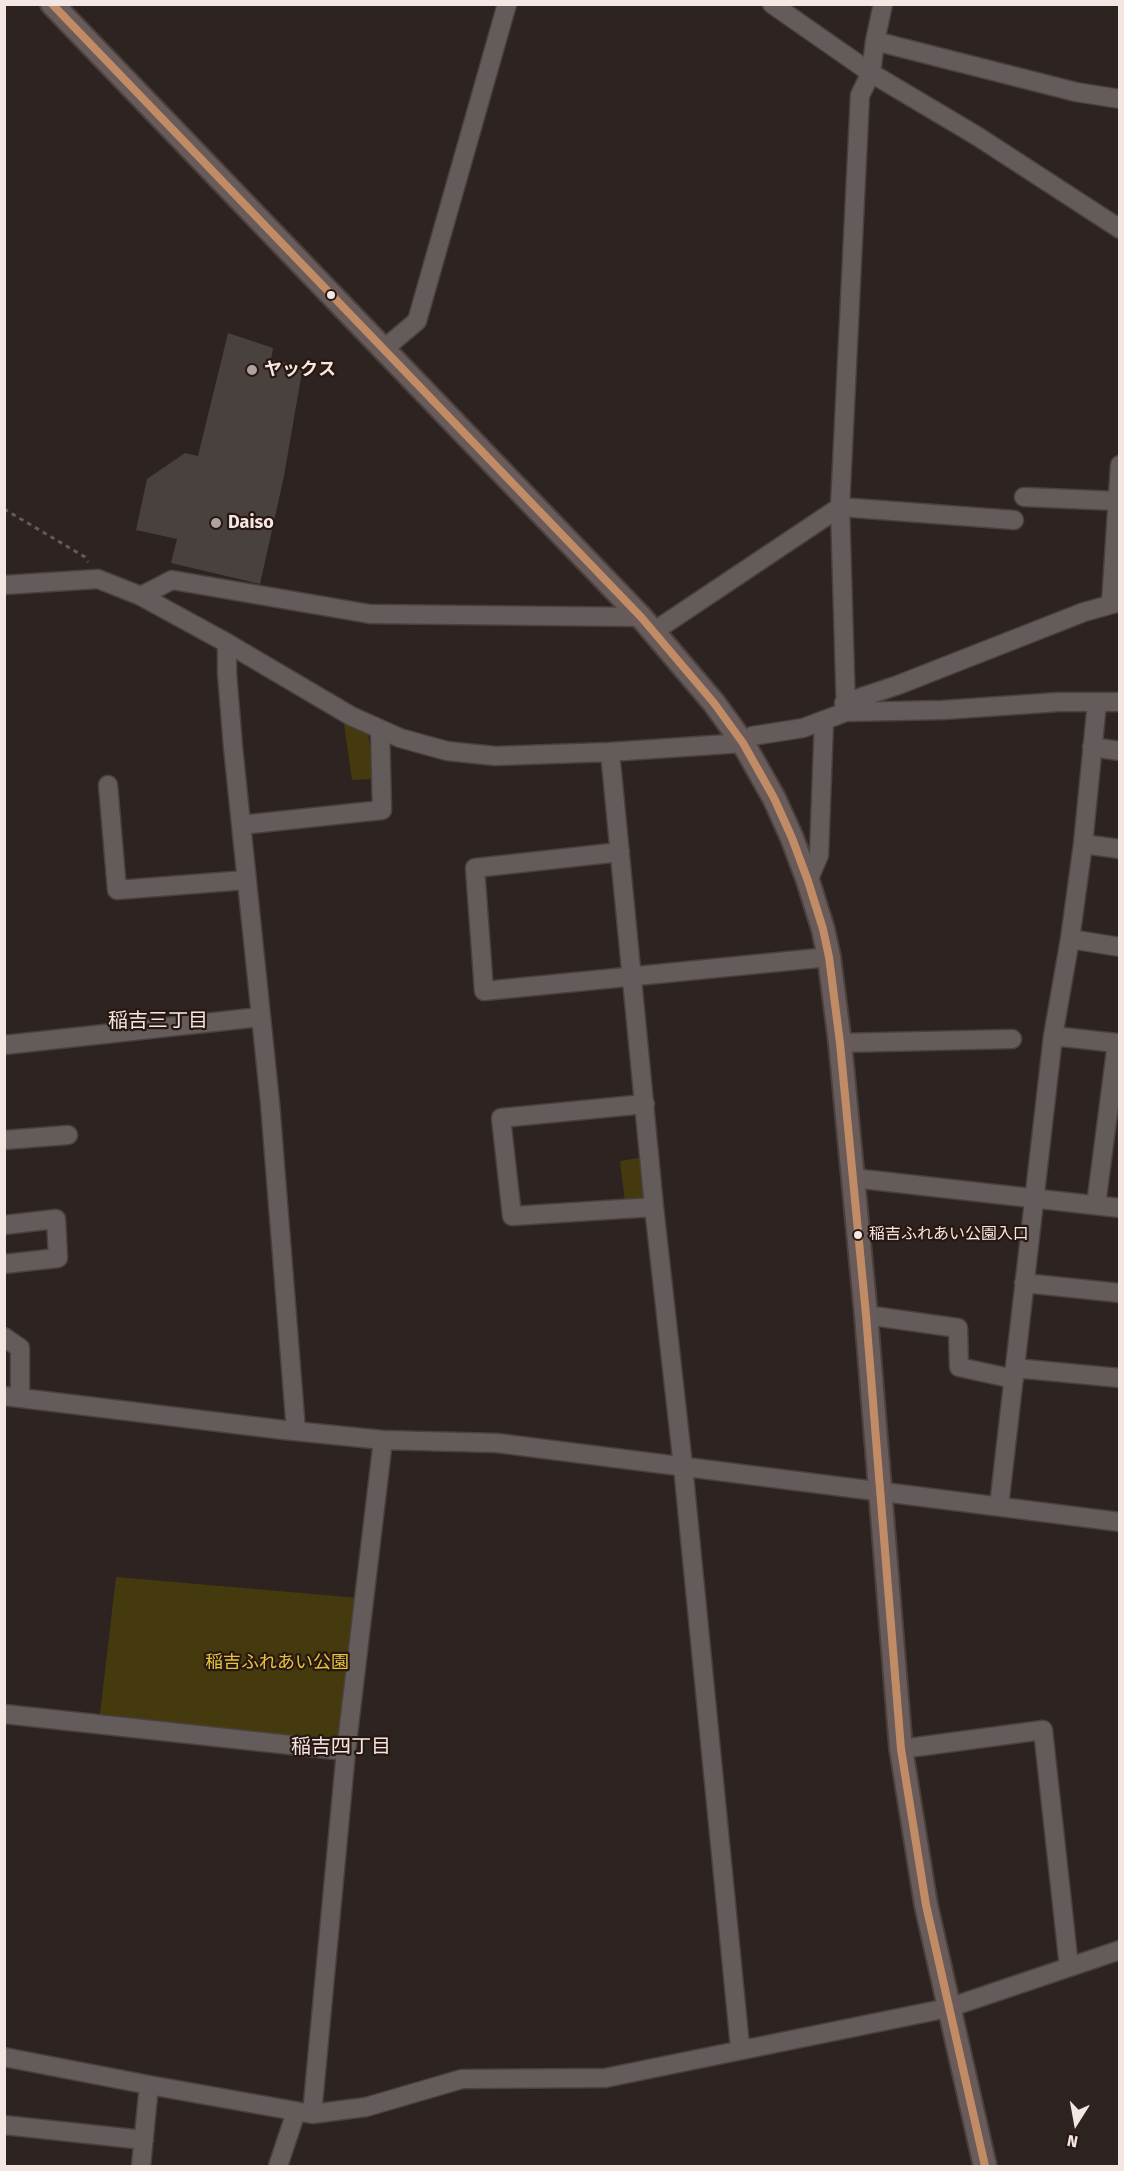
<!DOCTYPE html>
<meta charset="utf-8">
<style>
body{margin:0}
#map{position:relative;width:1124px;height:2171px;overflow:hidden;background:#2d2421;font-family:"Fira Sans",sans-serif}
canvas{display:block}
.frame{position:absolute;inset:0;border:6px solid #f4e7e3;pointer-events:none}
.north{position:absolute;left:1046px;top:2093px;width:60px;height:60px;-webkit-text-stroke:4px #291712;paint-order:stroke;rotate:191deg;font-size:16px;font-weight:700;line-height:24px;text-align:center;color:#f4e7e3}
.north::after{content:'';display:block;margin:auto;width:21px;height:27px;background:#f4e7e3;clip-path:polygon(50% 0,100% 100%,50% 72%,0 100%)}
</style>
<div id="map">
<canvas width="1124" height="2171"></canvas>
<div class="frame"></div>
<div class="north">N</div>
</div>
<script>
const c = document.querySelector('canvas').getContext('2d');
c.lineJoin = 'round';
function fill(path, color) { c.fillStyle = color; c.fill(path, 'evenodd'); }
const shape = rows => new Path2D(rows.map(r => 'M' + r).join(''));
function trace(path, color, width, dash) { c.strokeStyle = color; c.lineWidth = width; c.lineCap = dash ? 'butt' : 'round'; c.setLineDash(dash || []); c.stroke(path); }
function label(font, color, halo, rows, align = 'center') {
  c.font = font + ' "Fira Sans","Noto Sans JP",sans-serif'; c.lineWidth = 4.5; c.setLineDash([]); c.textBaseline = 'middle'; c.strokeStyle = halo; c.fillStyle = color; for (const [text, x, y, turn = 0] of rows) {
    c.save(); c.translate(x, y); c.rotate((+turn || 0) * Math.PI / 180); c.textAlign = isNaN(turn) ? turn : align; if (halo) c.strokeText(text, 0, 0); c.fillText(text, 0, 0); c.restore();
  }
}
const green = shape([
 [343,716,367,726,374,779,352,780],
 [645,1157,648,1198,625,1202,620,1161],
 [116,1577,359,1598,339,1743,100,1714]
]);
const building = shape([
 [228,333,273,348,271,360,303,366,284,476,260,584,171,563,177,539,136,530,147,479,185,453,198,456]
]);
const path = shape([
 [4,509,85,557,88,562]
]);
const minor = shape([
 [772,4,871,73,977,136,1120,229],
 [875,41,883,4],
 [384,349,417,321,507,4],
 [1024,497,1117,501],
 [4,585,98,579,141,596,227,643,351,716,400,738,447,751,495,756,610,752,743,743,752,736,803,728,846,712,943,710,1059,702,1120,702],
 [141,596,172,580,370,614,641,617],
 [1111,604,1120,465],
 [653,632,840,507,1014,520],
 [227,643,227,673,233,747,270,1103,296,1431],
 [844,703,898,685,1084,612,1120,602],
 [846,712,840,507,860,95,871,73,875,41,1076,92,1120,99],
 [1092,747,1120,751],
 [610,752,654,1207,683,1466,740,2047,750,2048],
 [108,785,117,890,246,880],
 [241,825,382,810,380,729],
 [1083,844,1120,849],
 [620,852,475,868,484,991,829,957],
 [808,881,819,855,824,720],
 [1070,939,1120,947],
 [1053,1036,1117,1043,1096,1205],
 [840,1043,1012,1039],
 [4,1045,260,1017],
 [645,1104,501,1118,512,1216,654,1207],
 [4,1140,68,1135],
 [853,1178,1120,1208],
 [4,1225,56,1219,58,1258,4,1264],
 [1024,1283,1120,1293],
 [866,1315,958,1328,959,1367,1014,1379],
 [4,1337,20,1348,20,1398],
 [1015,1368,1120,1378],
 [4,1396,284,1430,383,1440,497,1443,1120,1522],
 [999,1506,1053,1036,1070,939,1083,844,1097,703],
 [4,1714,346,1751],
 [901,1749,1043,1730,1069,1967],
 [4,2057,149,2085,312,2114,366,2107,462,2079,605,2078,948,2008,1120,1950],
 [312,2114,346,1751,383,1440],
 [4,2125,144,2140],
 [141,2166,149,2085],
 [278,2166,296,2112]
]);
const major = shape([
 [52,4,641,617,714,703,743,743,774,798,792,838,808,881,823,929,829,957,840,1043,866,1315,901,1749,926,1905,985,2166]
]);
const bus1 = shape([
 [52,4,641,617,714,703,743,743,774,798,792,838,808,881,823,929,829,957,840,1043,866,1315,901,1749,926,1905,985,2166]
]);
const markers = [
 [331,295,5,"#f4e7e3"],
 [252,370,6,"#aea39f"],
 [216,523,6,"#aea39f"],
 [858,1235,5,"#f4e7e3"]
];
const busNames = [
 ["稲吉ふれあい公園入口",869,1235]
];
const poiNames = [
 ["ヤックス",264,370],
 ["Daiso",228,523]
];
const parkNames = [
 ["稲吉ふれあい公園",277,1663]
];
const neighbourhoodNames = [
 ["稲吉三丁目",158,1021],
 ["稲吉四丁目",341,1747]
];
fill(green, '#453a0d');
fill(building, '#49413d');
trace(minor, '#4a413e', 21);
trace(major, '#4a413e', 26);
trace(path, '#635b58', 3, [4.5, 4.5]);
trace(minor, '#645c5a', 18);
trace(major, '#685b5a', 22);
trace(bus1, '#c18c65', 8);
for (const [x, y, r, color] of markers) { const dot = new Path2D(); dot.arc(x, y, r, 0, 2 * Math.PI); c.fillStyle = color; c.fill(dot); trace(dot, '#291712', 2); }
label('16px', '#f4e7e3', '#291712', busNames, 'left');
label('bold 18px', '#f4e7e3', '#291712', poiNames, 'left');
label('18px', '#e5c43c', '#291712', parkNames);
label('20px', '#f4e7e3', '#291712', neighbourhoodNames);
</script>
